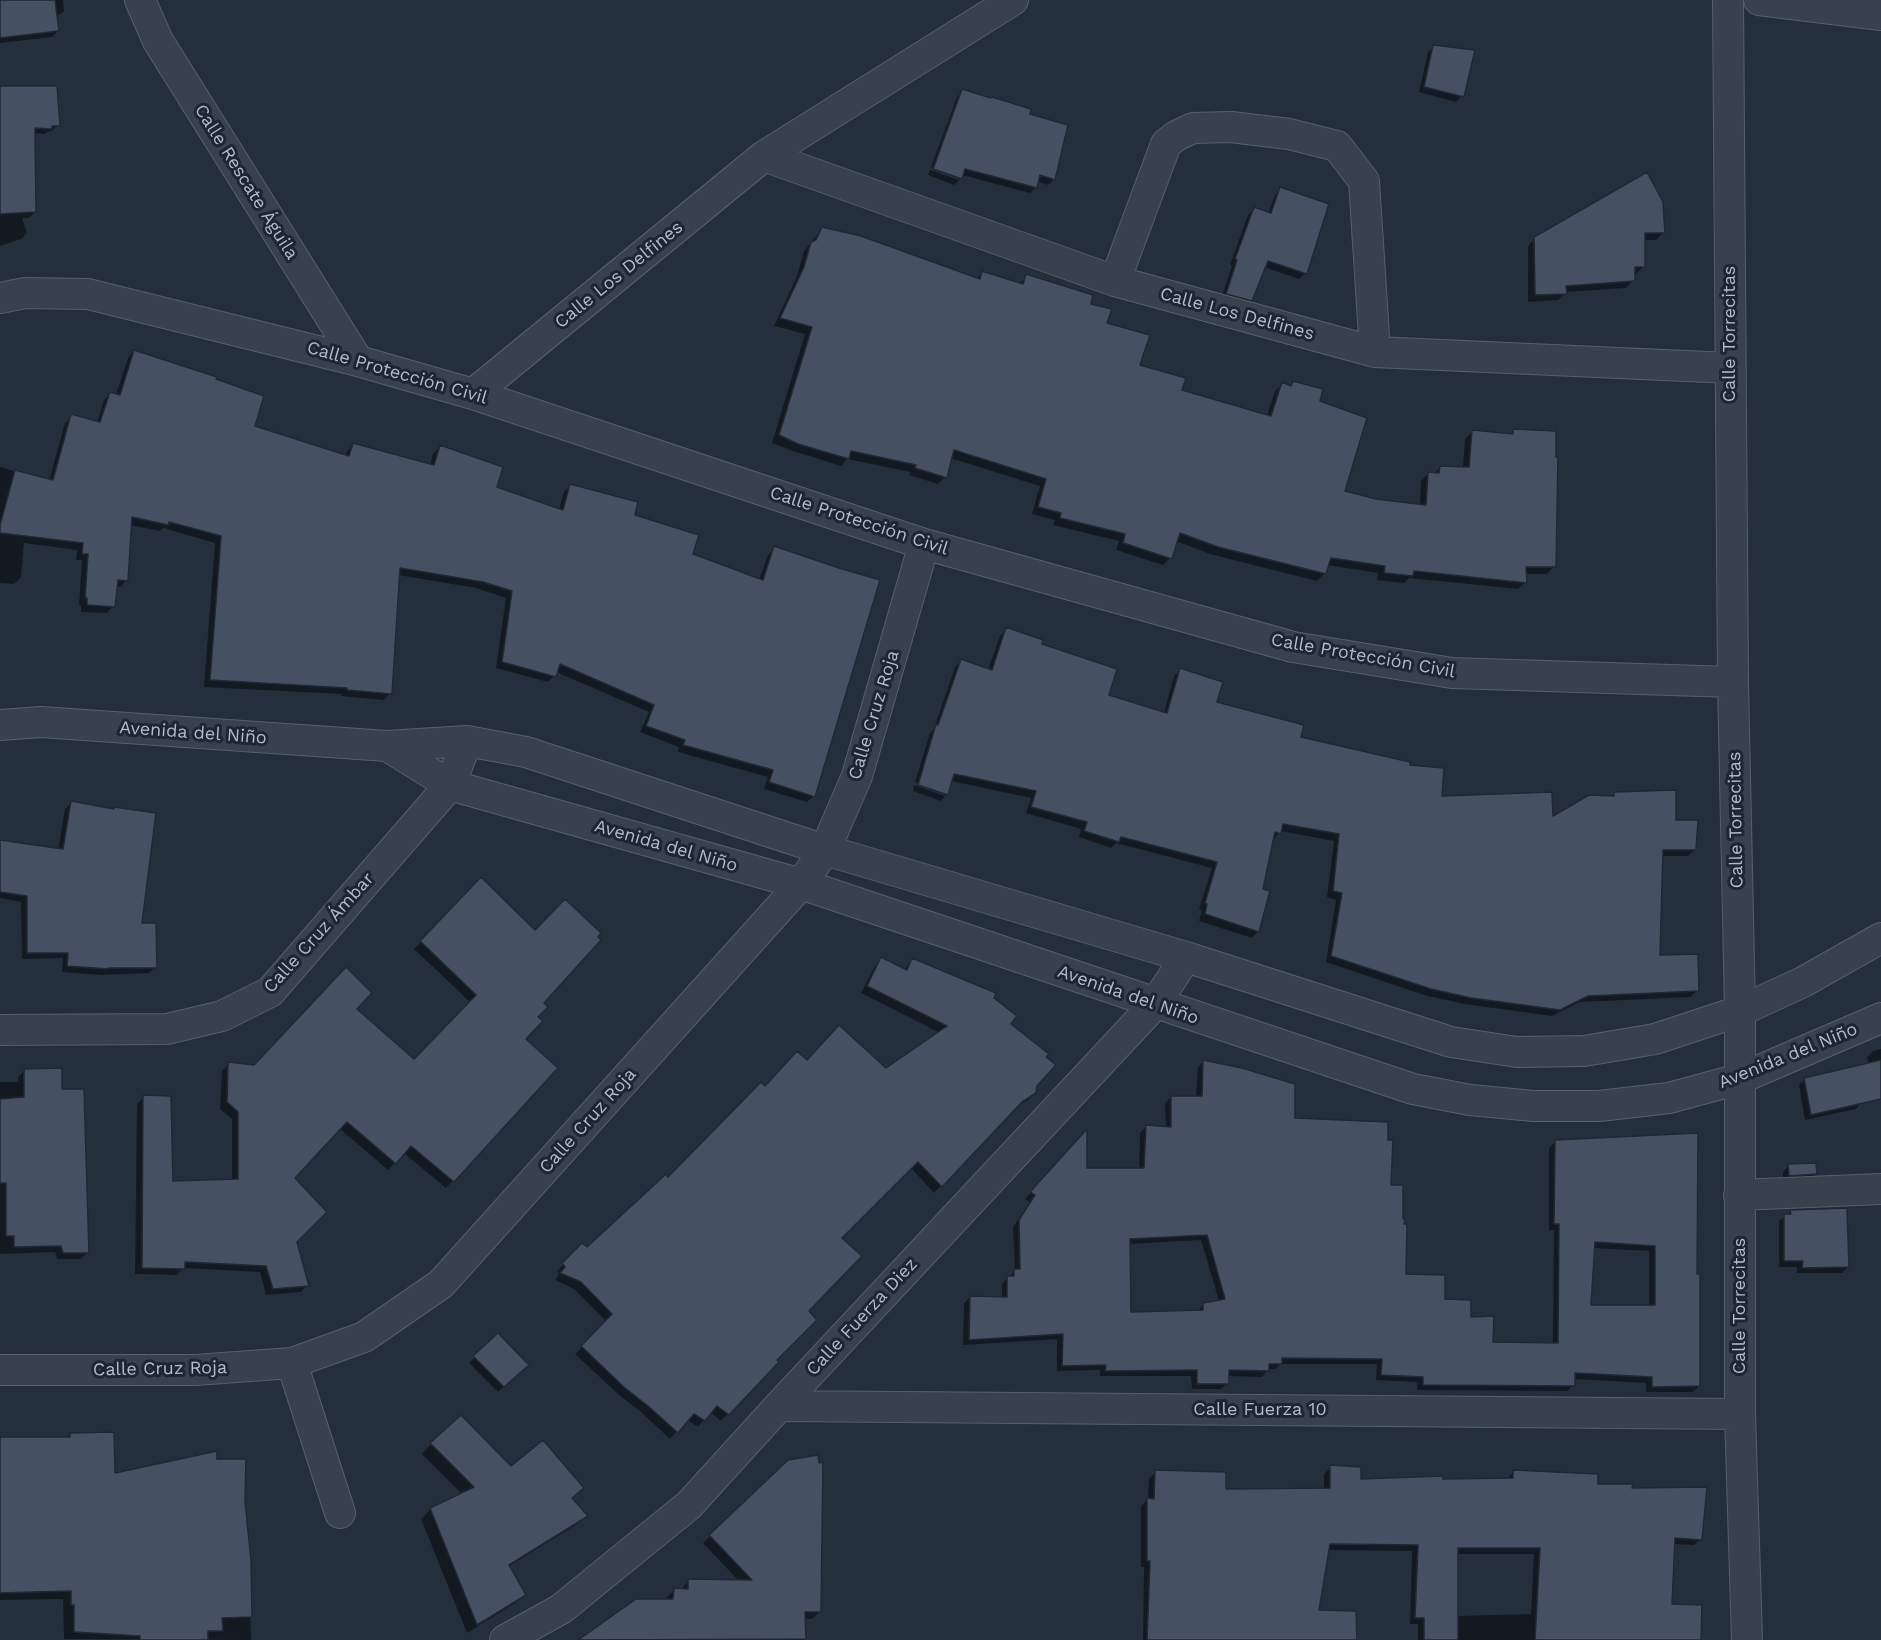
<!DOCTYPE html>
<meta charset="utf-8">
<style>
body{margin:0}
canvas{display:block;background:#242f3e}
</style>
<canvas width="1881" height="1640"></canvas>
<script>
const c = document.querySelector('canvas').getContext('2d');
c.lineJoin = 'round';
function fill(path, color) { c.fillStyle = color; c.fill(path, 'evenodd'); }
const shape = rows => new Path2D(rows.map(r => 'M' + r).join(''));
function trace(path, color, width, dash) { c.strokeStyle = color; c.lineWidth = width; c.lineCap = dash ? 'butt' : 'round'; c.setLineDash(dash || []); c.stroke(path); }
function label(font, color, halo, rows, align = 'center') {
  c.font = font + ' "Work Sans",sans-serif'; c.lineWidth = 6; c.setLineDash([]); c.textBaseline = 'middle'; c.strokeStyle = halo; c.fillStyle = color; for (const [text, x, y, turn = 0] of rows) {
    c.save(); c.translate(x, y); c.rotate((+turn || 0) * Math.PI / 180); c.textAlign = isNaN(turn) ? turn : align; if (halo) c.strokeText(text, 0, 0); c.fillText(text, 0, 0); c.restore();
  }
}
const shadow = shape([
 [0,0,63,0,64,11,56,17,58,31,52,37,0,43],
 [1434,46,1462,96,1456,102,1419,92,1428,52],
 [0,87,58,125,52,131,47,132,45,134,34,133,35,212,29,218,22,218,27,233,21,239,0,246],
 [963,91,1028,115,1054,179,1048,185,1037,181,1036,187,1030,193,962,175,959,180,959,177,931,167,957,97],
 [930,170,959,180,954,185,928,175],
 [1646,174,1663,233,1656,240,1643,240,1643,267,1636,274,1634,274,1634,280,1626,288,1566,292,1558,300,1528,302,1528,246,1535,238],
 [1281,189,1305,273,1299,279,1264,267,1251,300,1245,306,1221,299,1232,266,1230,265,1248,215,1254,209,1268,214,1275,195],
 [822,229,976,279,983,273,1019,284,1027,276,1089,305,1138,366,1180,391,1267,416,1275,391,1282,384,1290,387,1293,383,1318,402,1343,492,1376,500,1420,506,1421,481,1429,473,1434,474,1440,467,1463,468,1465,439,1473,431,1509,435,1514,430,1554,566,1547,574,1525,574,1525,582,1518,589,1409,578,1404,583,1377,580,1378,573,1327,565,1324,574,1317,581,1210,554,1176,541,1170,558,1163,565,1116,550,1119,541,1053,525,1055,520,1032,514,1040,486,950,458,945,477,938,484,909,475,910,472,847,459,841,466,790,450,772,443,805,334,774,326,797,276,804,251],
 [134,351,253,427,345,456,346,452,353,445,430,466,433,454,440,447,496,487,559,510,564,492,571,485,633,516,691,555,759,580,768,555,774,548,814,796,807,802,764,789,768,777,678,752,679,747,640,732,649,712,556,672,554,676,548,682,496,668,506,598,476,588,398,575,390,693,384,700,341,696,341,694,204,687,215,543,163,528,160,531,130,525,127,580,120,587,116,587,113,606,107,613,81,612,81,605,79,605,82,560,76,560,77,550,24,543,21,577,14,584,0,583,0,467,49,481,65,423,72,416,97,423,104,400,111,393,116,395,128,358],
 [1006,629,1040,645,1107,696,1164,713,1174,676,1181,670,1216,703,1299,738,1409,767,1440,797,1551,818,1610,798,1615,793,1675,821,1695,850,1688,856,1661,856,1659,957,1697,990,1691,997,1580,1002,1552,1016,1464,1004,1424,995,1326,962,1336,900,1327,897,1334,841,1280,831,1273,840,1262,890,1258,931,1252,938,1199,921,1202,910,1199,909,1212,868,1116,843,1111,848,1079,837,1081,829,1026,813,1031,798,951,781,947,794,941,801,913,791,914,785,945,796,945,792,915,782,930,733,934,729,955,667,962,661,988,670,1000,636],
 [71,803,140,925,155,967,149,973,100,975,62,972,63,958,22,959,21,902,0,898,0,841,58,850,65,809],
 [481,879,542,1004,524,1039,556,1068,446,1188,404,1153,388,1170,339,1128,293,1178,295,1242,307,1285,301,1292,266,1295,260,1272,183,1268,177,1275,135,1274,137,1104,144,1097,172,1183,232,1181,232,1119,220,1109,222,1071,229,1064,254,1067,355,1009,414,1061,470,1002,414,949],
 [882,959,904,970,912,960,992,999,1009,1024,1035,1086,1035,1093,1028,1100,1014,1108,934,1193,910,1167,839,1238,807,1311,775,1360,777,1362,721,1421,710,1412,698,1427,687,1420,670,1439,641,1412,619,1395,575,1354,607,1322,574,1289,555,1280,559,1274,557,1271,582,1245,587,1249,668,1179,765,1088,807,1062,886,1069,940,1033,861,993,875,966],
 [1881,1049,1881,1091,1875,1092,1867,1057,1873,1051],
 [1204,1061,1293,1119,1389,1186,1405,1275,1469,1318,1492,1344,1553,1344,1554,1230,1549,1230,1549,1148,1555,1142,1695,1276,1699,1386,1693,1392,1646,1392,1646,1383,1574,1379,1573,1385,1567,1391,1417,1390,1417,1382,1376,1380,1377,1364,1280,1364,1275,1369,1268,1369,1262,1377,1227,1376,1227,1383,1221,1389,1192,1389,1191,1376,1100,1376,1100,1370,1057,1371,1057,1339,963,1345,964,1303,970,1297,1002,1298,1002,1284,1015,1270,1013,1227,1030,1202,1025,1199,1086,1132,1086,1170,1139,1170,1140,1133,1146,1127,1166,1128,1165,1103,1171,1097,1196,1097,1198,1067],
 [1201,1240,1219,1301,1203,1304,1198,1312,1129,1314,1129,1244],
 [1593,1248,1649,1251,1649,1307,1590,1307],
 [25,1070,61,1091,87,1253,81,1259,57,1259,55,1252,0,1254,0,1082,18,1082,18,1077],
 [1805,1079,1862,1102,1856,1109,1805,1120,1799,1085],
 [1789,1166,1816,1174,1810,1180,1783,1181,1783,1172],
 [1791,1212,1848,1267,1842,1273,1797,1273,1797,1267,1779,1267,1779,1221],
 [498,1335,521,1371,498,1392,469,1363],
 [70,1434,113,1475,216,1461,244,1501,249,1560,251,1640,64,1639,63,1599,0,1600,0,1439,66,1439],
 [431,1444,511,1468,586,1516,576,1525,508,1567,524,1594,514,1604,467,1633,421,1519,431,1509,462,1494,422,1454],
 [788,1461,820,1612,812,1619,804,1619,804,1640,580,1640,637,1601,667,1601,667,1597,675,1590,681,1590,689,1580,739,1581,703,1543],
 [1331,1467,1359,1481,1507,1479,1514,1471,1596,1485,1631,1489,1700,1539,1694,1545,1673,1544,1671,1605,1699,1640,1418,1640,1418,1624,1410,1624,1412,1551,1328,1550,1317,1612,1356,1640,1143,1640,1144,1567,1141,1567,1141,1506,1148,1499,1149,1478,1156,1472,1225,1490,1324,1489,1324,1474],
 [1456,1554,1534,1554,1531,1614,1457,1616]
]);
const building = shape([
 [0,0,55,0,59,31,0,38,0,0],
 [1433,45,1475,50,1464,97,1424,87,1433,45],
 [0,86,57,86,60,126,52,126,52,129,35,128,36,212,0,214,0,86],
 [962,89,991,98,992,97,1031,109,1030,114,1068,125,1055,180,1040,175,1037,188,965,169,962,179,933,169,962,89],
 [1647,172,1663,202,1665,233,1645,233,1645,267,1635,267,1635,281,1566,286,1567,294,1535,295,1534,237,1647,172],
 [1280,187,1329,204,1307,274,1268,261,1252,301,1226,294,1237,260,1235,259,1254,207,1271,213,1280,187],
 [822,227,861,236,980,279,982,271,1023,284,1026,274,1093,295,1091,304,1112,309,1107,323,1150,335,1140,365,1186,378,1182,390,1271,416,1282,382,1291,386,1293,381,1323,389,1320,401,1367,418,1345,491,1376,499,1426,505,1428,472,1439,473,1440,466,1469,467,1472,430,1513,434,1513,429,1556,431,1556,457,1558,457,1556,567,1526,567,1527,583,1414,571,1413,576,1384,573,1385,566,1331,558,1326,574,1218,547,1180,533,1172,559,1123,543,1125,534,1060,518,1061,513,1038,507,1046,479,954,450,947,478,915,468,916,465,851,451,849,459,798,444,779,435,812,327,780,318,804,267,811,242,816,240,822,227],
 [134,350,217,377,216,379,264,396,255,426,349,456,353,443,434,465,440,445,503,467,497,487,563,510,570,484,638,502,635,515,699,535,693,554,763,580,774,546,839,568,880,580,815,797,769,782,773,770,683,745,685,740,646,726,654,705,560,664,556,677,502,662,512,591,483,582,400,568,392,694,347,690,347,688,210,680,221,536,169,522,168,525,132,517,128,581,118,580,115,607,87,605,87,598,85,598,88,554,82,554,83,543,0,533,0,525,15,470,53,480,71,414,100,422,110,392,120,395,134,350],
 [1006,627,1043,640,1042,644,1117,669,1109,695,1167,713,1180,668,1223,682,1217,702,1304,725,1301,737,1410,762,1410,765,1444,768,1442,796,1552,792,1553,816,1589,795,1614,796,1614,792,1676,790,1676,820,1698,820,1696,850,1663,850,1660,955,1698,954,1699,991,1588,996,1560,1010,1471,998,1431,989,1331,956,1342,893,1333,891,1339,834,1283,824,1281,834,1275,832,1263,889,1270,891,1259,932,1205,914,1207,904,1205,903,1217,862,1121,837,1119,842,1084,831,1087,822,1031,807,1036,791,954,774,948,795,918,785,936,724,938,725,961,659,992,670,1006,627],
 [71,801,114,809,114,807,156,813,142,923,156,923,157,968,108,968,108,969,67,966,68,953,27,953,27,896,0,892,0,840,63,849,71,801],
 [481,877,535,930,565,899,601,933,598,937,601,940,544,1003,548,1007,538,1017,543,1021,526,1039,558,1068,454,1182,411,1146,396,1164,347,1122,295,1178,327,1212,297,1242,309,1286,273,1289,266,1266,185,1262,185,1269,142,1268,143,1095,171,1096,173,1181,238,1179,238,1112,227,1102,228,1062,254,1065,346,967,372,993,357,1009,414,1059,476,995,420,941,481,877],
 [881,957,907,970,912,958,996,993,994,998,1017,1016,1011,1024,1049,1054,1046,1057,1056,1065,1037,1086,1036,1093,1022,1102,942,1187,918,1162,842,1238,862,1256,809,1311,817,1320,777,1360,779,1362,729,1415,717,1406,705,1421,694,1414,678,1433,648,1406,625,1388,581,1346,612,1314,581,1282,560,1273,565,1267,562,1263,582,1243,587,1247,666,1174,668,1177,761,1082,765,1086,797,1051,807,1060,839,1025,886,1068,947,1026,867,986,881,957],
 [1203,1060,1242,1068,1295,1084,1295,1118,1388,1122,1388,1140,1393,1140,1391,1185,1403,1185,1403,1219,1405,1219,1404,1224,1407,1224,1406,1274,1445,1275,1445,1299,1471,1300,1471,1317,1494,1316,1493,1342,1558,1343,1559,1224,1554,1224,1555,1140,1698,1133,1697,1274,1700,1274,1700,1386,1652,1387,1652,1377,1575,1373,1575,1386,1423,1385,1423,1377,1381,1375,1382,1359,1282,1358,1282,1364,1269,1364,1269,1371,1229,1370,1229,1384,1197,1384,1197,1370,1105,1371,1106,1365,1062,1366,1063,1334,969,1340,970,1296,1007,1297,1007,1276,1014,1276,1014,1269,1020,1269,1019,1220,1035,1195,1030,1192,1087,1129,1087,1168,1144,1168,1146,1125,1171,1127,1171,1096,1202,1096,1203,1060],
 [1207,1235,1225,1299,1203,1303,1203,1310,1131,1312,1130,1239,1207,1235],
 [1595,1242,1655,1246,1655,1305,1591,1305,1595,1242],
 [1881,1060,1881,1099,1811,1115,1804,1078,1881,1060],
 [62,1068,62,1089,84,1089,89,1253,63,1253,61,1246,14,1247,14,1236,6,1236,6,1183,0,1183,0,1099,24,1097,24,1069,62,1068],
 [1816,1163,1817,1174,1789,1176,1788,1164,1816,1163],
 [1847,1208,1849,1267,1802,1268,1803,1261,1784,1261,1784,1214,1791,1214,1790,1210,1847,1208],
 [498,1333,529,1365,504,1387,473,1356,498,1333],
 [461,1415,511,1466,543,1440,584,1488,572,1498,588,1516,509,1565,526,1595,477,1625,430,1508,474,1487,430,1443,461,1415],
 [114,1432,115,1473,217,1451,217,1459,246,1459,245,1501,251,1560,252,1617,222,1618,223,1631,208,1631,208,1640,140,1640,140,1636,74,1632,74,1605,71,1605,71,1591,0,1593,0,1437,70,1437,70,1433,114,1432],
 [818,1455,819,1463,823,1462,821,1612,805,1612,806,1639,578,1640,636,1599,673,1599,674,1588,688,1589,688,1579,752,1580,709,1535,788,1460,818,1455],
 [1330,1465,1361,1467,1361,1479,1443,1476,1443,1479,1513,1478,1513,1470,1598,1474,1598,1484,1633,1484,1632,1488,1707,1487,1702,1540,1675,1538,1672,1604,1702,1605,1701,1640,1535,1640,1540,1548,1458,1548,1458,1640,1424,1640,1424,1618,1415,1618,1418,1545,1330,1544,1319,1610,1356,1611,1357,1640,1147,1640,1150,1561,1147,1561,1147,1498,1154,1499,1155,1470,1226,1472,1226,1489,1330,1488,1330,1465]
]);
const minor = shape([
 [140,0,158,41,358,361],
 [1728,0,1733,682,1740,1011,1740,1414,1747,1640],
 [1759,0,1881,15],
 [764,156,1115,281,1375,352,1730,368],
 [1115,281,1166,144,1176,136,1193,128,1231,127,1289,134,1337,146,1364,181,1375,352],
 [0,298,25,293,88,294,358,361,473,394,924,544,1293,647,1452,673,1733,682],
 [473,394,764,156,1013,0],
 [0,725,41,722,387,746,467,741,526,752,825,850,1186,957,1451,1042,1517,1052,1584,1051,1655,1039,1740,1011,1803,982,1881,938],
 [387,746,450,785,801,884,1413,1089,1470,1100,1534,1106,1599,1106,1669,1098,1739,1079,1881,1018],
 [0,1030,167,1029,222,1016,270,992,450,785,467,741],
 [1739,1195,1881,1189],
 [292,1363,340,1513],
 [0,1370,195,1370,292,1363,364,1337,441,1284,801,884,825,850,857,776,924,544],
 [779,1406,1740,1414],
 [505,1640,561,1609,689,1505,779,1406,1155,1004,1186,957]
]);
const streetNames = [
 ["Calle Rescate Águila",246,182,58],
 ["Calle Los Delfines",619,275,-39],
 ["Calle Los Delfines",1237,314,15],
 ["Calle Torrecitas",1730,334,-90],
 ["Calle Protección Civil",397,373,16],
 ["Calle Protección Civil",859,521,18],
 ["Calle Protección Civil",1363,656,10],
 ["Calle Cruz Roja",874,715,-73],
 ["Avenida del Niño",193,733,4],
 ["Calle Torrecitas",1736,820,-91],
 ["Avenida del Niño",666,846,16],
 ["Calle Cruz Ámbar",319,933,-48],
 ["Avenida del Niño",1128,995,19],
 ["Avenida del Niño",1788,1056,-22],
 ["Calle Cruz Roja",588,1121,-48],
 ["Calle Torrecitas",1740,1306,-90],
 ["Calle Fuerza Diez",862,1317,-47],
 ["Calle Cruz Roja",160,1369,-1],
 ["Calle Fuerza 10",1260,1410]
];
fill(shadow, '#0007');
fill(building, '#455162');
trace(building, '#1f2835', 1.5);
trace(minor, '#565f6c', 32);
trace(minor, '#38414e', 30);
label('18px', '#b4bcc9', '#1d2633', streetNames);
</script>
